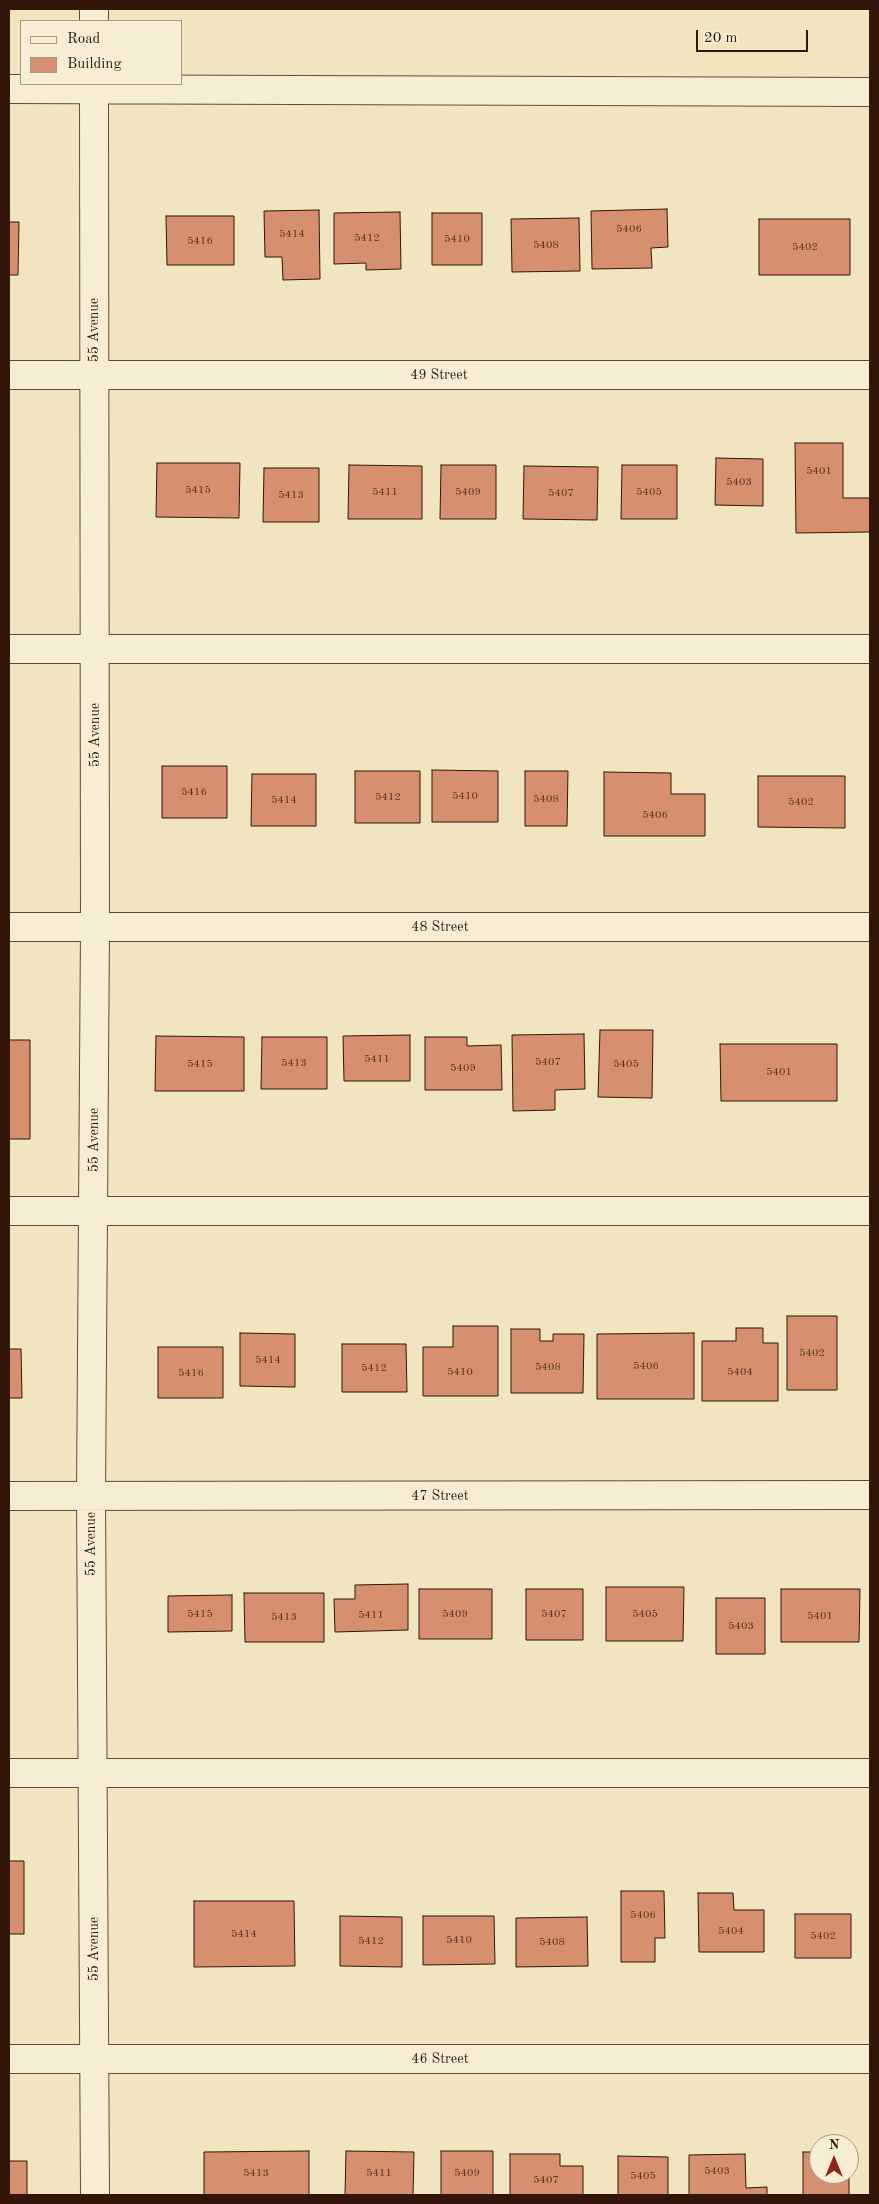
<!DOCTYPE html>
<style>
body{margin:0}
#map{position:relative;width:879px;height:2204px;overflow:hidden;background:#f0e5bf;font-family:"Old Standard TT",serif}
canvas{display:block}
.frame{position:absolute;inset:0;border:10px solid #33150a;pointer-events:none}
.legend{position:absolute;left:20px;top:20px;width:162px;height:65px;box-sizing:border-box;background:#f5eed5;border:1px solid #a79784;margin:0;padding:6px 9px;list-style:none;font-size:15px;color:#33150a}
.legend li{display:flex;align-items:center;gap:10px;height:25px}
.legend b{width:25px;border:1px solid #a79784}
.north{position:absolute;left:809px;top:2134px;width:50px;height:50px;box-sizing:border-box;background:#f5eed5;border:1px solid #a79784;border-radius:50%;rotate:0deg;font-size:14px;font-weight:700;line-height:20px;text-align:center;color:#33150a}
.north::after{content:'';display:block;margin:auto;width:18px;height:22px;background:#8f2418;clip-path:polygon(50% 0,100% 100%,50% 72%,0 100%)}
.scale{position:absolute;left:696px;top:30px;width:112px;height:22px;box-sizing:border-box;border:2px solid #33150a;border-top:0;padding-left:6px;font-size:15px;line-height:18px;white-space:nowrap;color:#33150a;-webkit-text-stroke:4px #f5eed5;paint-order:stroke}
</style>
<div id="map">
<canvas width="879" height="2204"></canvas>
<div class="frame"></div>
<ul class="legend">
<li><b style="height:6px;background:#f5eed5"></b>Road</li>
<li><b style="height:14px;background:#d7906f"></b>Building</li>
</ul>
<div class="north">N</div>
<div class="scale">20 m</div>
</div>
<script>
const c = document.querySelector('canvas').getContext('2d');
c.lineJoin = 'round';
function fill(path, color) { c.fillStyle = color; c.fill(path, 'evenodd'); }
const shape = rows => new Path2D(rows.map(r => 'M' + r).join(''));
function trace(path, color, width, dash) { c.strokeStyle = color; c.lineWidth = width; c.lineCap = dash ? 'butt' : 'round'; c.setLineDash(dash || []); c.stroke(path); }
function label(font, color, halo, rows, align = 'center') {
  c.font = font + ' "Old Standard TT",serif'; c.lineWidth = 5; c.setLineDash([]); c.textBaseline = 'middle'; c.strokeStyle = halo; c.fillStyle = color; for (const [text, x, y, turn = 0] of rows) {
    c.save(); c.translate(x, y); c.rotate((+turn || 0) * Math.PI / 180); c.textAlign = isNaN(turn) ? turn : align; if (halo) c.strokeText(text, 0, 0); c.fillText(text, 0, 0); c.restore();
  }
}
const building = shape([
 [667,209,668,247,651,248,652,268,592,269,591,211,667,209],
 [319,210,320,279,283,280,282,257,265,257,264,211,319,210],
 [400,212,401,269,366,270,366,263,334,264,334,213,400,212],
 [432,213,482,213,482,265,432,265,432,213],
 [166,216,234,216,234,265,167,265,166,216],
 [579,218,580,271,512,272,511,219,579,218],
 [759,219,850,219,850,275,759,275,759,219],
 [9,222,19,222,18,275,9,275,9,222],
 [795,443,843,443,843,498,870,498,870,532,796,533,795,443],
 [716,458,763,459,763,506,715,505,716,458],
 [157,463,240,463,239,518,156,517,157,463],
 [349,465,422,466,422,519,348,519,349,465],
 [441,465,496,465,496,519,440,519,441,465],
 [622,465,677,465,677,519,621,519,622,465],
 [524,466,598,467,597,520,523,519,524,466],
 [264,468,319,468,319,522,263,522,264,468],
 [162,766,227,766,227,818,162,818,162,766],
 [432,770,498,771,498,822,432,822,432,770],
 [355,771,420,771,420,823,355,823,355,771],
 [525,771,568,771,567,826,525,826,525,771],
 [604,772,671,773,671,794,705,794,705,836,604,836,604,772],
 [252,774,316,774,316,826,251,826,252,774],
 [758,776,845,776,845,828,758,827,758,776],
 [600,1030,653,1030,652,1098,598,1097,600,1030],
 [584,1034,585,1089,555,1090,555,1110,513,1111,512,1035,584,1034],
 [410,1035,410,1081,344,1081,343,1036,410,1035],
 [156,1036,244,1037,244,1091,155,1091,156,1036],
 [262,1037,327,1037,327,1089,261,1089,262,1037],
 [425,1037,467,1037,467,1046,501,1045,502,1090,425,1090,425,1037],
 [9,1040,30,1040,30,1139,9,1139,9,1040],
 [720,1044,837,1044,837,1101,721,1101,720,1044],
 [787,1316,837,1316,837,1390,787,1390,787,1316],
 [453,1326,498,1326,498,1396,423,1396,423,1347,453,1347,453,1326],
 [736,1328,763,1328,763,1343,778,1343,778,1401,702,1401,702,1341,736,1341,736,1328],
 [511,1329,540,1329,540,1341,553,1341,553,1334,584,1334,583,1393,511,1393,511,1329],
 [240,1333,295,1334,295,1387,240,1386,240,1333],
 [694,1333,694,1399,597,1399,597,1334,694,1333],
 [342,1344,406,1344,407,1392,342,1392,342,1344],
 [158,1347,223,1347,223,1398,158,1398,158,1347],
 [9,1349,21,1349,22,1398,9,1398,9,1349],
 [408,1584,408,1630,335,1632,334,1599,355,1599,355,1585,408,1584],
 [606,1587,684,1587,683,1641,606,1641,606,1587],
 [419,1589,492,1589,492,1639,419,1639,419,1589],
 [526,1589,583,1589,583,1640,526,1640,526,1589],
 [781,1589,860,1589,859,1642,781,1642,781,1589],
 [244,1593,324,1593,324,1642,245,1642,244,1593],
 [232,1595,232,1631,168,1632,168,1596,232,1595],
 [716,1598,765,1598,765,1654,716,1654,716,1598],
 [9,1819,9,1861,24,1861,24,1934,9,1934,9,1819],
 [621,1891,664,1891,665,1938,655,1938,655,1962,621,1962,621,1891],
 [698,1893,733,1893,734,1910,764,1910,764,1952,699,1952,698,1893],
 [194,1901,294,1901,295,1966,194,1967,194,1901],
 [795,1914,851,1914,851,1958,795,1958,795,1914],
 [340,1916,402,1917,402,1967,340,1966,340,1916],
 [423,1916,494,1916,495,1964,423,1965,423,1916],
 [587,1917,588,1966,516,1967,516,1918,587,1917],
 [309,2151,309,2195,204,2195,204,2152,309,2151],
 [346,2151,414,2152,413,2195,345,2195,346,2151],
 [441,2151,493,2151,493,2195,441,2195,441,2151],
 [803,2152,819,2152,819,2174,849,2174,849,2152,849,2195,803,2195,803,2152],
 [510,2154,560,2154,560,2166,583,2166,583,2195,510,2195,510,2154],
 [745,2154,746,2188,767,2187,767,2195,689,2195,689,2155,745,2154],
 [618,2156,668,2157,668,2195,618,2195,618,2156],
 [9,2161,27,2161,27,2195,9,2195,9,2161]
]);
const minor = shape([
 [94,9,94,21],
 [94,84,95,927,91,1496,95,2195],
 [9,89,870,92],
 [9,375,870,375],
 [9,649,870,649],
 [9,927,870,927],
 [9,1211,870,1211],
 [9,1496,870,1495],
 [9,1773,870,1773],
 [9,2059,870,2059]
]);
const numberNames = [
 ["5406",629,229],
 ["5414",292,234],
 ["5412",367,238],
 ["5410",457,239],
 ["5416",200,241],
 ["5408",546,245],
 ["5402",805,247],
 ["5401",819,471],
 ["5403",739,482],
 ["5415",198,490],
 ["5411",385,492],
 ["5409",468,492],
 ["5405",649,492],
 ["5407",561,493],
 ["5413",291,495],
 ["5416",194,792],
 ["5410",465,796],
 ["5412",388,797],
 ["5408",546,799],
 ["5414",284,800],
 ["5402",801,802],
 ["5406",655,815],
 ["5411",377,1059],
 ["5407",548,1062],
 ["5413",294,1063],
 ["5415",200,1064],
 ["5405",626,1064],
 ["5409",463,1068],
 ["5401",779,1072],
 ["5402",812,1353],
 ["5414",268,1360],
 ["5406",646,1366],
 ["5408",548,1367],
 ["5412",374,1368],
 ["5410",460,1372],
 ["5404",740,1372],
 ["5416",191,1373],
 ["5415",200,1614],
 ["5409",455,1614],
 ["5407",554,1614],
 ["5405",645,1614],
 ["5411",371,1615],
 ["5401",820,1616],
 ["5413",284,1617],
 ["5403",741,1626],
 ["5406",643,1915],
 ["5404",731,1931],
 ["5414",244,1934],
 ["5402",823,1936],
 ["5410",459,1940],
 ["5412",371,1941],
 ["5408",552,1942],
 ["5403",717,2171],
 ["5413",256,2173],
 ["5411",379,2173],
 ["5409",467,2173],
 ["5405",643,2176],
 ["5407",546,2180]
];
const streetNames = [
 ["55 Avenue",94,330,-90],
 ["49 Street",439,375],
 ["55 Avenue",95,735,-90],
 ["48 Street",440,927],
 ["55 Avenue",94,1140,-90],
 ["47 Street",440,1496],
 ["55 Avenue",91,1544,-90],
 ["55 Avenue",94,1949,-90],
 ["46 Street",440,2059]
];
fill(building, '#d7906f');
trace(building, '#33150a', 1);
trace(minor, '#624937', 30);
trace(minor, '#f5eed5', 28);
label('11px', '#5c3423', null, numberNames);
label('14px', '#33150a', '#f5eed5', streetNames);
</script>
